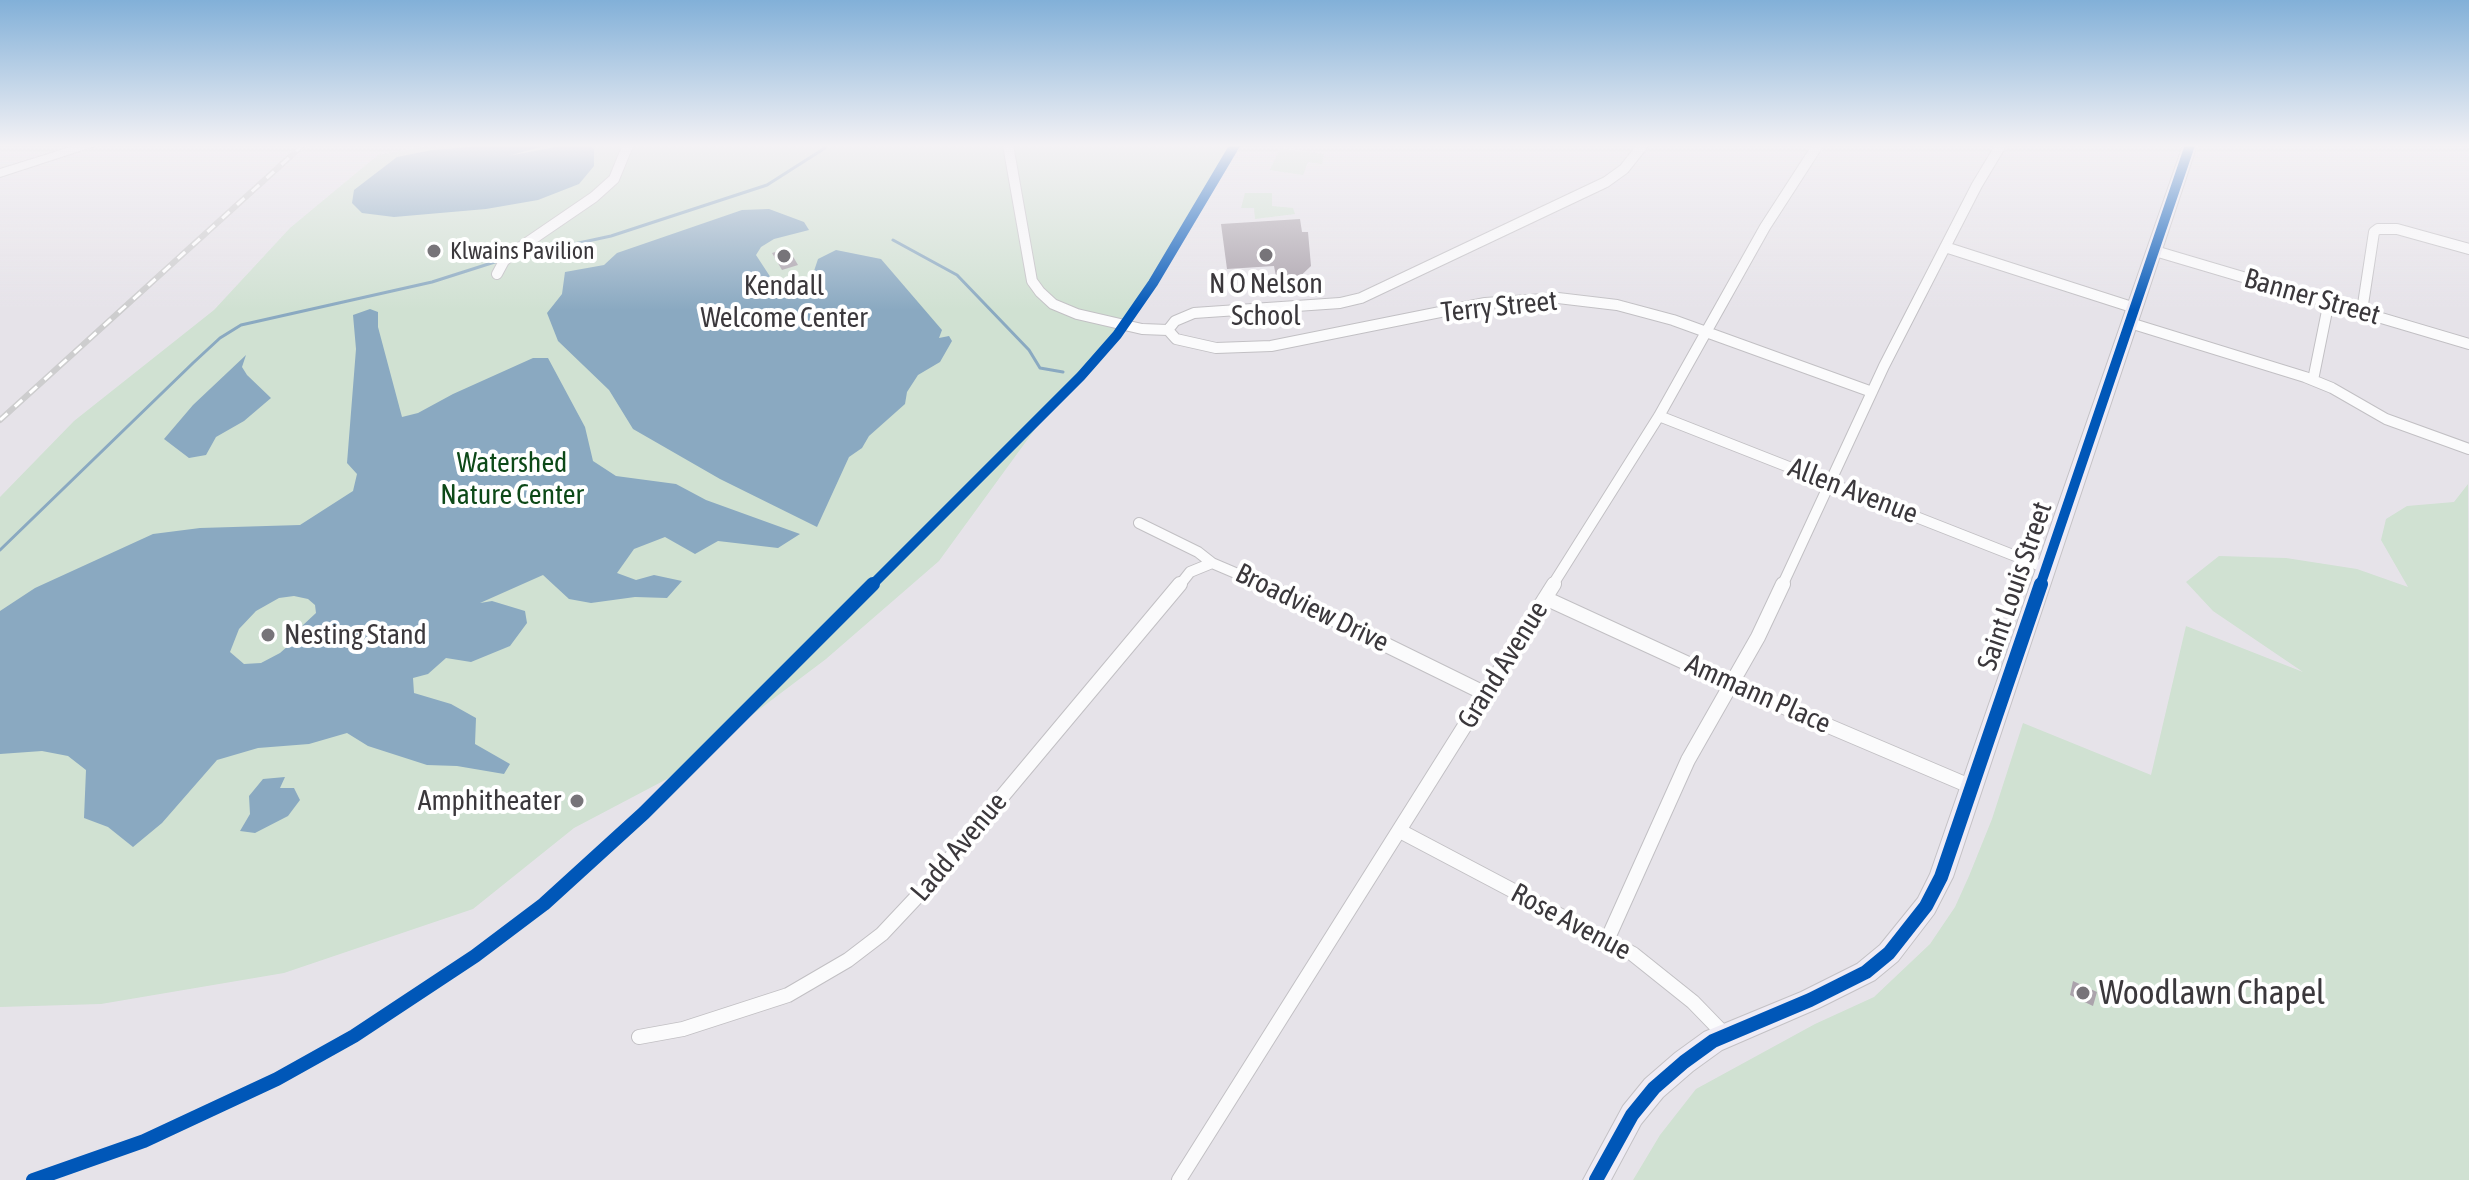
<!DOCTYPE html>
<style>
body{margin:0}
canvas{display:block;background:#e6e3e9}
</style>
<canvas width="2469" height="1180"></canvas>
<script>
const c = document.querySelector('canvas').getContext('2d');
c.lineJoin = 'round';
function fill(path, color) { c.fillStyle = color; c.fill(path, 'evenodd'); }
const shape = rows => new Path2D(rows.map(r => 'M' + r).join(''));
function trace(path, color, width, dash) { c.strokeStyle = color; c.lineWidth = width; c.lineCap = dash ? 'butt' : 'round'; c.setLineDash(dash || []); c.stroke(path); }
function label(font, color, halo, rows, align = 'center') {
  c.font = font + ' "Asap Condensed",sans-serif'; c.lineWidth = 8; c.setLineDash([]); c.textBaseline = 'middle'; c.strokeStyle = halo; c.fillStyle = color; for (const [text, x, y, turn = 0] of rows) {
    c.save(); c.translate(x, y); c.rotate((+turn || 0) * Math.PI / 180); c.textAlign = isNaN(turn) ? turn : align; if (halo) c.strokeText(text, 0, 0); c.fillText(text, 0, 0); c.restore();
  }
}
const green = shape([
 [432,145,1234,145,1131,315,1049,410,939,561,826,659,667,779,574,828,473,909,284,973,101,1004,0,1007,0,497,74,421,214,310,290,228,378,155],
 [1280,148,1324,154,1322,164,1308,162,1303,175,1270,170],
 [1245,193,1272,193,1272,206,1293,208,1295,214,1255,219,1254,208,1241,208],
 [2468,484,2469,1180,1633,1180,1660,1135,1696,1089,1815,1024,1874,997,1930,944,1955,907,1969,876,1992,819,2023,723,2151,775,2186,626,2303,672,2213,611,2186,582,2219,556,2286,558,2357,569,2408,587,2381,540,2386,519,2407,506,2454,502]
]);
const water = shape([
 [494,145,548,145,508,156,566,145,588,145,594,149,594,166,579,184,538,200,486,209,394,217,362,213,352,203,354,190,397,157,432,150],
 [769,209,804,222,809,230,774,239,761,247,756,255,771,278,800,284,813,274,818,259,836,250,881,259,942,330,939,338,949,336,952,341,940,362,918,375,907,392,905,404,869,436,862,448,849,457,817,527,720,479,633,429,609,390,558,341,547,313,562,294,565,272,604,265,617,253,742,210],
 [370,309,378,312,378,327,402,417,418,413,453,394,533,358,548,358,585,427,593,461,616,476,676,484,706,500,800,534,778,548,718,541,695,554,665,537,634,549,617,573,636,580,654,575,682,581,667,598,635,597,591,603,569,599,543,575,480,603,492,601,525,611,527,623,510,646,471,662,446,658,428,674,413,678,414,693,451,704,476,718,475,744,510,764,504,774,457,766,427,765,368,746,347,733,309,744,258,748,217,760,162,823,133,847,108,827,84,818,86,770,68,756,42,751,0,754,0,611,35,588,153,534,200,528,300,525,353,491,357,474,347,463,356,349,353,315],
 [294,596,308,599,315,605,316,613,302,626,304,632,280,653,261,663,244,664,230,652,239,629,256,611,279,598],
 [246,355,242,367,247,375,271,398,244,421,216,437,206,455,189,458,164,439,193,405],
 [285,777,280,788,294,788,300,800,288,816,255,833,240,831,250,814,249,796,263,779]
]);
const stream = shape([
 [893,240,957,275,1029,350,1040,368,1063,372],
 [514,257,611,236,767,185,825,148,822,145],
 [0,550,193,363,220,338,241,325,432,282,501,260]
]);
const building = shape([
 [1300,219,1302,232,1308,232,1311,266,1290,286,1278,287,1274,266,1227,269,1221,224],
 [788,248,798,265,782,270,772,253],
 [2073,981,2097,992,2093,1006,2070,995]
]);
const streetFar1 = shape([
 [1008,145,1032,281,1040,292,1053,304,1077,314,1142,329,1168,330],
 [1945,247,2135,308],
 [2155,251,2469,344],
 [497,274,504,261,515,251,594,197,614,179,628,145],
 [2362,311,2374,232,2378,229,2397,229,2469,249],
 [2130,323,2305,377,2332,388,2386,419,2469,449],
 [1168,330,1176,339,1216,348,1271,346,1485,303,1558,298,1617,305,1673,320,1872,392],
 [1168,330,1175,321,1194,313,1340,303,1361,298,1606,182,1624,169,1643,145],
 [2313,380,2329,301],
 [1659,416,2046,568],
 [1139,523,1198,552,1212,563,1266,586],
 [1179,586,1190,572,1212,563],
 [1552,586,1659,416,1765,227,1818,145],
 [1782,586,1884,366,1977,185,2001,145]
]);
const street = shape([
 [1262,584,1486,694],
 [1545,598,1758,696,1972,787],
 [1400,831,1633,954,1693,1002,1726,1036],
 [1608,938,1688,760,1758,637,1783,584],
 [639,1037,683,1029,788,995,848,960,882,934,928,885,1180,584],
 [1179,1180,1554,584]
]);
const secondary = shape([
 [77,145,98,145,0,177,0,169,77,145]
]);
const primary = shape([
 [2183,145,2197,145,1953,877,1934,914,1898,961,1875,980,1819,1008,1722,1050,1693,1071,1663,1097,1641,1124,1611,1180,1583,1180,1623,1106,1645,1079,1675,1053,1704,1032,1801,992,1857,964,1880,945,1918,898,1930,874,2183,145]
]);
const rail = shape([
 [0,420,303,145]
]);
const cyclewayFar1 = shape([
 [871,586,1081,376,1117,335,1153,283,1235,145],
 [2040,586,2190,145]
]);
const cycleway = shape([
 [33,1180,144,1141,277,1079,354,1036,475,956,544,904,644,813,873,584],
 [1596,1180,1632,1115,1654,1088,1684,1062,1713,1041,1810,1000,1866,972,1889,953,1926,906,1941,877,2041,584]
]);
const markers = [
 [434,251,8,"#777479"],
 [1266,255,8,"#777479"],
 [784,256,8,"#777479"],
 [268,635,8,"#777479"],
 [577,801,8,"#777479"],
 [2083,993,8,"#777479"]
];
const farPoinames = [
 ["Klwains Pavilion",450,251]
];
const poiNames = [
 ["N O Nelson",1266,284],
 ["School",1266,316],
 ["Kendall",784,286],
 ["Welcome Center",784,318],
 ["Nesting Stand",284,635,"left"],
 ["Amphitheater",561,801,"right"]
];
const streetNames = [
 ["Banner Street",2312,297,16],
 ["Terry Street",1499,307,-6],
 ["Allen Avenue",1853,491,21],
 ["Saint Louis Street",2015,586,-71],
 ["Broadview Drive",1312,608,26],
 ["Grand Avenue",1503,665,-58],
 ["Ammann Place",1758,694,24],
 ["Ladd Avenue",959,847,-50],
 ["Rose Avenue",1571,922,28]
];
const parkNames = [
 ["Watershed",512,463],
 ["Nature Center",512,495]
];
const nearPoinames = [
 ["Woodlawn Chapel",2099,993]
];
fill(green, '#d0e1d2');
fill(water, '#8aa9c1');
trace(stream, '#8aa9c1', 3);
fill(building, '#aba3ac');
trace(streetFar1, '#c2c0c4', 12);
trace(street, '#c2c0c4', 16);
trace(secondary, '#c2c0c4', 2);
trace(primary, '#c4c2c5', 2);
trace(streetFar1, '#fbfbfc', 10);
trace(street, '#fbfbfc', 14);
fill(secondary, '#fbfbfc');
fill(primary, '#efecf5');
trace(rail, '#cdcdce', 6);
trace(rail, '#fff', 3, [10]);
trace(cyclewayFar1, '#0057b8', 10);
trace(cycleway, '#0057b8', 14);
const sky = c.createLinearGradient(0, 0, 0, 310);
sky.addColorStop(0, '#82b0d8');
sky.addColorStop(0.47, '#f4f2f5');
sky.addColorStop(1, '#f4f2f500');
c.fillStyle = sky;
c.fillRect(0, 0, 2469, 310);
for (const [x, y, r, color] of markers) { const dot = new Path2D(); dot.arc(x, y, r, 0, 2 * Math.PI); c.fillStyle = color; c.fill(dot); trace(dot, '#fff', 3); }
label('24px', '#3b383c', '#fff', farPoinames, 'left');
label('28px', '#3b383c', '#fff', poiNames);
label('28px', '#3b383c', '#fff', streetNames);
label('28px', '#0d4918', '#fff', parkNames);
label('34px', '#3b383c', '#fff', nearPoinames, 'left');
</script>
